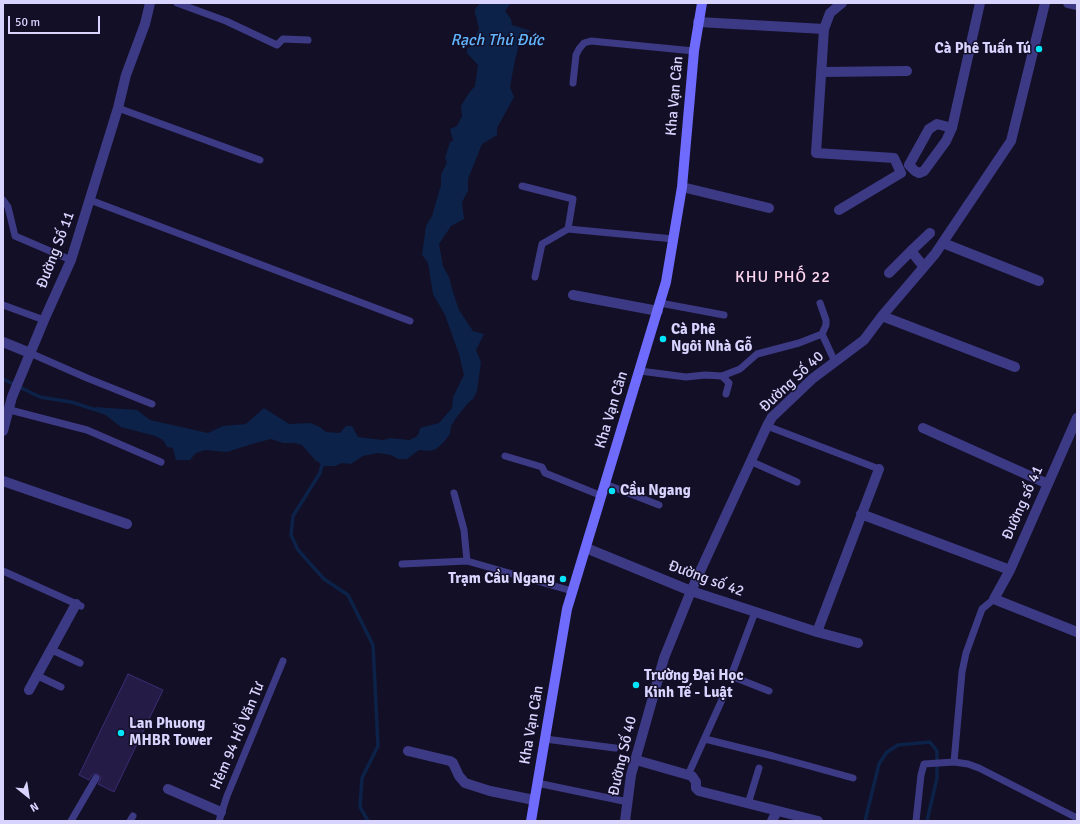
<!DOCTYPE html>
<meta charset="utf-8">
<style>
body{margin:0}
#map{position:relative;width:1080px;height:824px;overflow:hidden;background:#130f26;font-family:Signika,sans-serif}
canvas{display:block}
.frame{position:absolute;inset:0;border:4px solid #d9d4ff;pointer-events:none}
.north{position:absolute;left:8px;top:776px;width:40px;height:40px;-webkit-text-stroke:3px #130f26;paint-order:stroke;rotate:150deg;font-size:11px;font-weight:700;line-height:16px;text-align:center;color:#d9d4ff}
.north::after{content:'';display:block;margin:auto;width:14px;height:18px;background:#d9d4ff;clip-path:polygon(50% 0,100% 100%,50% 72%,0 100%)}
.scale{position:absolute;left:8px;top:16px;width:92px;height:18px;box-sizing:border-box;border:2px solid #d9d4ff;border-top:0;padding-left:5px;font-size:12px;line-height:14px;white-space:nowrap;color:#d9d4ff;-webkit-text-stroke:3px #130f26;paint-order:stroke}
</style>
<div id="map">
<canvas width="1080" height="824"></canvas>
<div class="frame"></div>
<div class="north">N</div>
<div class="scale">50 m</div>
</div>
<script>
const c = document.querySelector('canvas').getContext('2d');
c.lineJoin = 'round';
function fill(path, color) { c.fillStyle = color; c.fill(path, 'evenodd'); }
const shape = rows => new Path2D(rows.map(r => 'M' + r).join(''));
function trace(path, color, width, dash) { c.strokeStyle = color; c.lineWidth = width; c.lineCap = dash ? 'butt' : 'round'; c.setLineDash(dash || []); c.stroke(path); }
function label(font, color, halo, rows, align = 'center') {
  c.font = font + ' Signika,sans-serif'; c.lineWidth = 3; c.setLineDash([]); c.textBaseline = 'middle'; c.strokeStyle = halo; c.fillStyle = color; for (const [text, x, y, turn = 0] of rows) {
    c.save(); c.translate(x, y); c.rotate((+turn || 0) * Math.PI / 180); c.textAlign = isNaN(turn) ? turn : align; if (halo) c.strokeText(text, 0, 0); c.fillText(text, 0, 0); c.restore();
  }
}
const water = shape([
 [480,3,511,3,505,11,511,19,512,25,531,31,521,37,515,60,510,87,514,97,497,128,497,135,482,144,468,179,468,191,462,202,464,219,451,226,439,244,443,266,449,277,453,292,459,310,473,331,484,334,476,350,481,362,477,391,473,399,468,403,456,418,451,426,450,434,443,443,436,449,430,451,419,450,407,459,398,459,391,455,378,453,363,456,351,464,342,463,335,466,324,466,315,460,302,445,294,443,283,443,271,439,252,444,227,452,205,450,196,453,190,460,176,460,173,448,167,447,163,440,155,436,121,427,95,407,137,410,150,420,208,433,223,426,246,424,264,408,289,424,310,423,320,427,326,432,340,433,346,426,352,426,358,437,383,440,390,438,409,440,416,437,419,433,420,428,439,423,452,408,453,397,464,375,459,354,445,315,433,294,428,263,422,255,426,226,432,216,441,185,441,175,447,162,445,158,450,142,453,141,450,129,457,126,462,116,461,106,469,93,475,86,478,65,467,53,467,48,476,45,475,37,479,28,475,13,475,9]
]);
const stream = shape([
 [3,379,40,397,71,402,106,413],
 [323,461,320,473,293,516,291,535,298,550,324,579,348,595,373,645,378,746,362,778,360,807,368,821],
 [865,821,879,764,887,752,898,745,930,742,937,751,937,778,927,821]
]);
const building = shape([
 [128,674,163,690,114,792,98,784,101,778,98,774,93,774,89,780,79,775,128,674]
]);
const lane = shape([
 [177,3,226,21,277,45,283,39,308,40],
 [573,83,576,55,579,49,584,43,591,41,694,51],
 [118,108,260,160],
 [522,186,573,199,568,229,674,239],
 [3,200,8,207,15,236,71,260],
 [90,200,410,321],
 [535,277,542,244,568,229],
 [660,303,724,315],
 [820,303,826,320,826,325,822,334],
 [3,305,44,320],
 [30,353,87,378,152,404],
 [640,371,686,377,705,375,722,376,740,369,757,354,799,343,822,334,835,362],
 [722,376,729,383,726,394],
 [10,410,87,430,161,462],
 [767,426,879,469],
 [505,456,542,467,545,473,602,496],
 [750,461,797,482],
 [605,484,659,505],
 [454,493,464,530,467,561],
 [402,564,467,561,572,591],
 [3,571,81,606],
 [755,612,731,676,769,691],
 [52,650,80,663],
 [38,676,61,687],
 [545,739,615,748],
 [705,739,773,756,853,778],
 [954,762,962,672,966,653,982,609,994,599],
 [688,775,725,693],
 [537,783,628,802],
 [748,804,759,768],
 [71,821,96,778],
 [130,821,133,816],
 [219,821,227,796,283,661],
 [916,821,921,775,924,764,954,762,968,764,979,768,1077,818]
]);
const street = shape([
 [1068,3,1077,5],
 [698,22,824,29,830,13,842,3],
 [824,29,816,153,894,158,901,173,839,210],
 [821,72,907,71],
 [952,128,937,124,929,129,909,165,915,171,919,173,924,171,946,141,952,128,980,3],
 [682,187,769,208],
 [943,243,1039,281],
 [924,267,911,251,930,233],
 [889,273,911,251],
 [573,295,658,311],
 [882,316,1015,367],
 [3,342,30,353],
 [1077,418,1010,570,994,599,1077,632],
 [923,428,1048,484],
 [3,431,12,397,44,320,71,260,118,108,126,75,145,24,150,3],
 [3,481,127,524],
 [861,514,1010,570],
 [586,548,691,591,817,632,858,643],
 [817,632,879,469],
 [29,690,76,604],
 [408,751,450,761,453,763,459,776,465,783,490,791,534,800],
 [636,760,692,776,696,782,696,788,699,791,818,821],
 [168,789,221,812],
 [625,821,631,775,664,658,691,591,767,426,772,417,812,379,864,340,882,316,935,254,1011,141,1045,3],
 [772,821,777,811]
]);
const secondary = shape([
 [531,821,567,609,666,282,682,187,694,51,702,3]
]);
const markers = [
 [1039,49,4,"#00e5ff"],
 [663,339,4,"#00e5ff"],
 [612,491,4,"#00e5ff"],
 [563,579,4,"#00e5ff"],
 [636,685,4,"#00e5ff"],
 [121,733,4,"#00e5ff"]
];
const poiNames = [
 ["Cà Phê Tuấn Tú",1031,49,"right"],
 ["Cà Phê",671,330],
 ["Ngôi Nhà Gỗ",671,347],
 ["Cầu Ngang",620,491],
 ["Trạm Cầu Ngang",555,579,"right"],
 ["Trường Đại Học",644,676],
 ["Kinh Tế - Luật",644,693],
 ["Lan Phuong",129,724],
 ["MHBR Tower",129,741]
];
const streetNames = [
 ["Kha Vạn Cân",675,96,-85],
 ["Đường Số 11",56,250,-69],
 ["Đường Số 40",792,382,-43],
 ["Kha Vạn Cân",612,410,-73],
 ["Đường số 41",1023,503,-66],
 ["Đường số 42",706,579,20],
 ["Kha Vạn Cân",532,725,-80],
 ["Hẻm 94 Hồ Văn Tư",238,736,-67],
 ["Đường Số 40",623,756,-77]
];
const waterNames = [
 ["Rạch Thủ Đức",497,41]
];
const neighbourhoodNames = [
 ["KHU PHỐ 22",783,278]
];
fill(water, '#0c2248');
trace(stream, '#0c2248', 3.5);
fill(building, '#241b47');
trace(building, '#3b2d73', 1);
trace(lane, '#3d3a85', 7);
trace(street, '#3d3a85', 10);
trace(secondary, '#6f6bff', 10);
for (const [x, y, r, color] of markers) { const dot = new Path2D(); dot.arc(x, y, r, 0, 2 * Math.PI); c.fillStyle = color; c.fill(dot); trace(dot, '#130f26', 1.5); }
label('bold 15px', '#d9d4ff', '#130f26', poiNames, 'left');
label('15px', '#d9d4ff', '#130f26', streetNames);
label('italic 16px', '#62b6ff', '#130f26', waterNames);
c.letterSpacing = '1px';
label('16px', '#ffd6f0', '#130f26', neighbourhoodNames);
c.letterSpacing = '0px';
</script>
